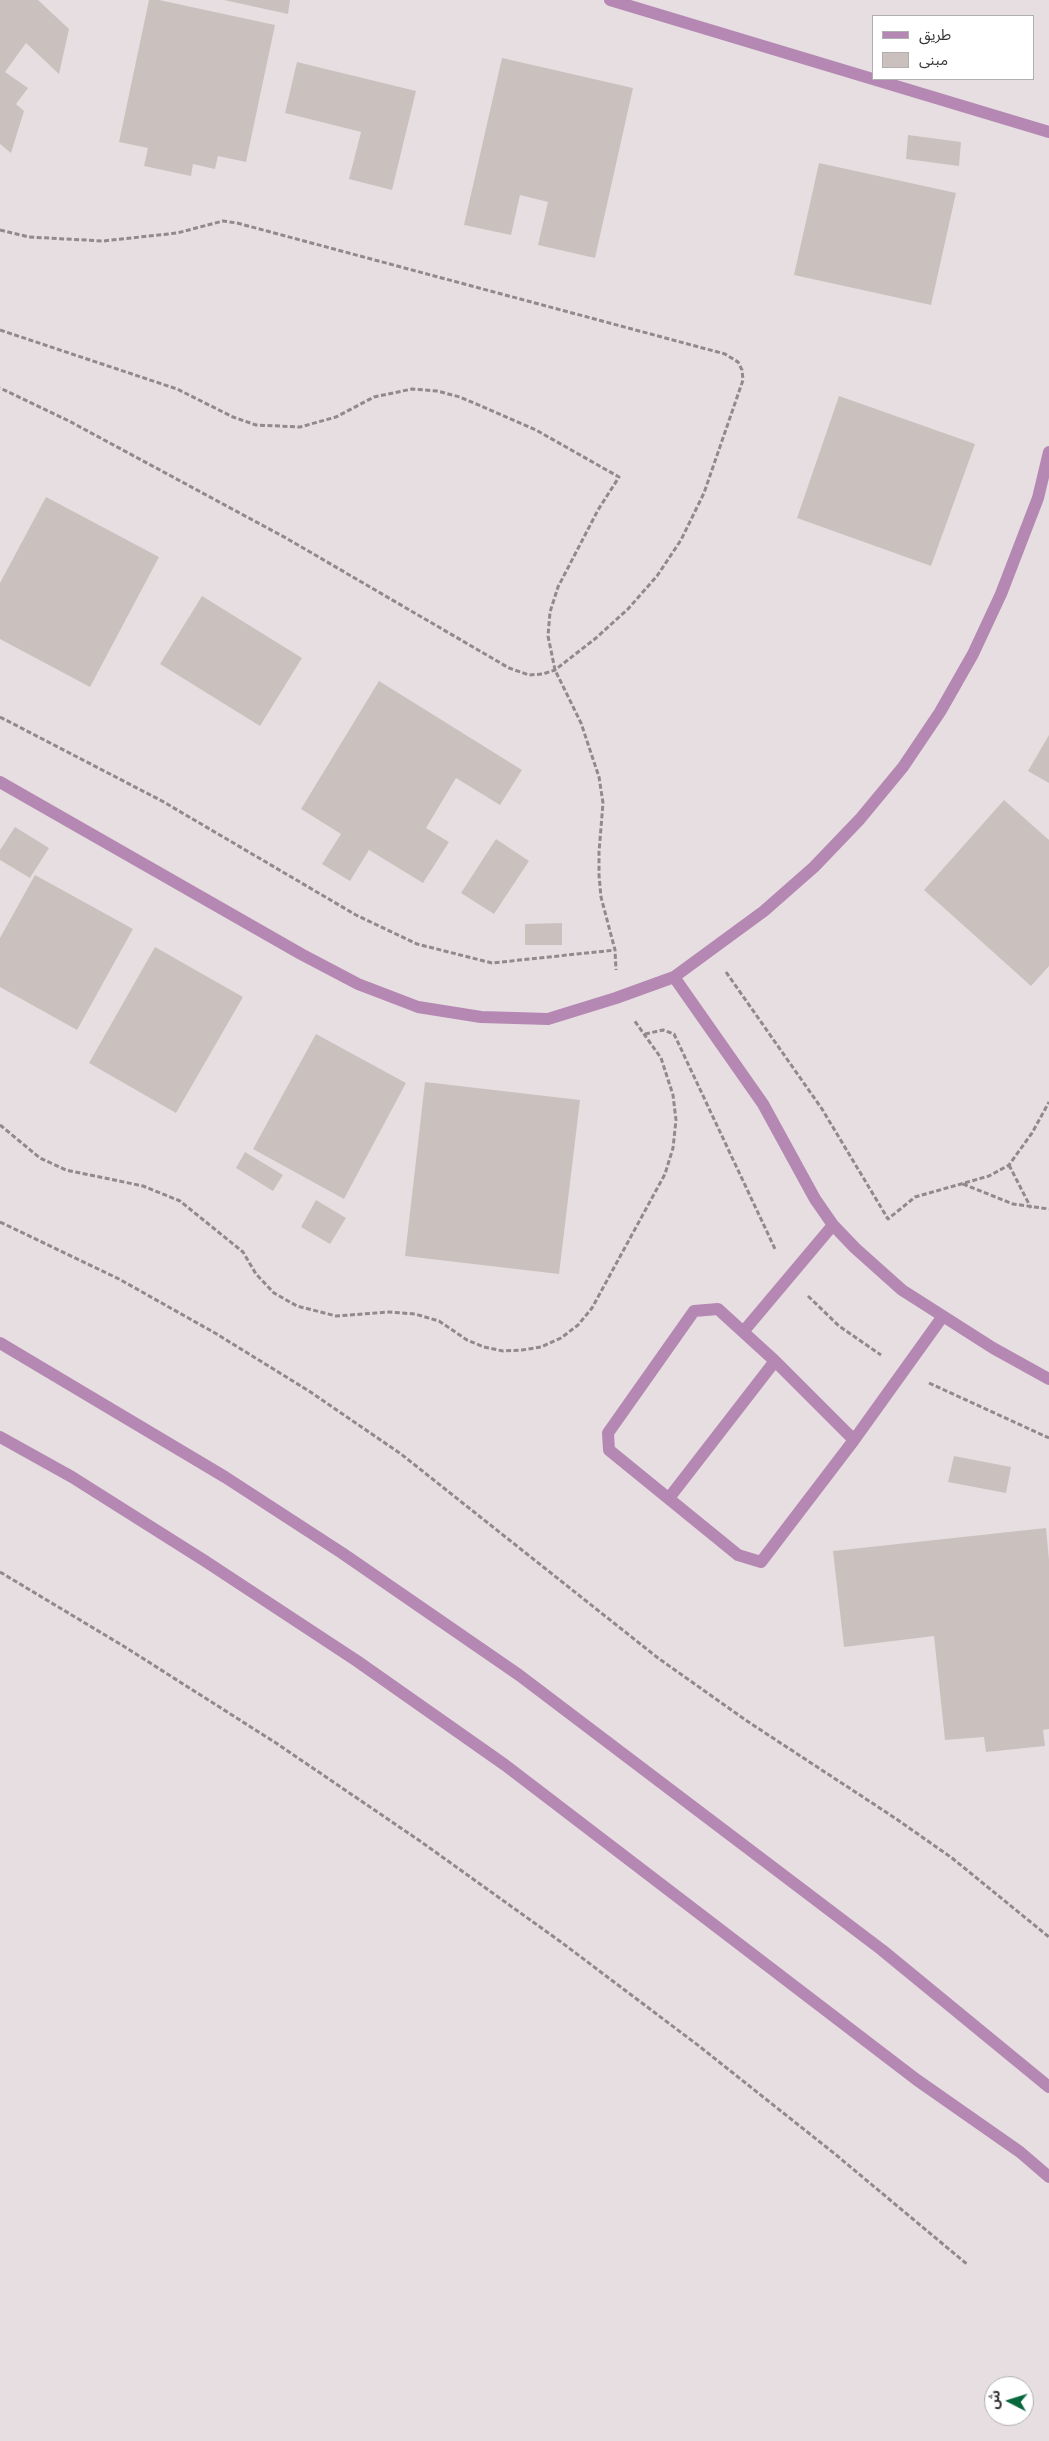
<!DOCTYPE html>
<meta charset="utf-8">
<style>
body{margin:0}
#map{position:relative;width:1049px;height:2441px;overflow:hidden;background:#e7dee1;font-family:"Varela Round","Noto Sans Arabic",sans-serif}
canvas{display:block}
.legend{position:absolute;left:872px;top:15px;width:162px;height:65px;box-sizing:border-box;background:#fff;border:1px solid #b0afaf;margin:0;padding:6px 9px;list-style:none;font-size:15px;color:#393637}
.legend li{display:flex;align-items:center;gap:10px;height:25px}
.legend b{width:25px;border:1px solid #b0afaf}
.north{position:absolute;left:984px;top:2376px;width:50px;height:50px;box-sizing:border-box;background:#fff;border:1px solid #b0afaf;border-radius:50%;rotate:275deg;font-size:14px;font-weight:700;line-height:20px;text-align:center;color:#393637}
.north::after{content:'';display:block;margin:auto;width:18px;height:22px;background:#08673b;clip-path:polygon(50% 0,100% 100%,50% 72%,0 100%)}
</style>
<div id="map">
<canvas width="1049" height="2441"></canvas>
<ul class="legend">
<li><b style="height:6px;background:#b588b3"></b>طريق</li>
<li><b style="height:14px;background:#cac1bf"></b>مبنى</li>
</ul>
<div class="north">ش</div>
</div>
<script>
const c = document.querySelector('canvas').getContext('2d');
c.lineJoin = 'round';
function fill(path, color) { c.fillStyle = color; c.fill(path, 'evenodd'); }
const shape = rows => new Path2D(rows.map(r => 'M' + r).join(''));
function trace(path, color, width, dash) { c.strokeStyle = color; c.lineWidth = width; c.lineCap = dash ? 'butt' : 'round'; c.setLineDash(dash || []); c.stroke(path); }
const building = shape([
 [0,0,38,0,69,29,59,74,26,43,5,72,28,88,16,104,24,111,11,153,0,144],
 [149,0,159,0,275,25,246,162,218,156,215,169,193,164,191,176,144,166,148,148,119,142],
 [224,0,290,0,288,14],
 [502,58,633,88,595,258,538,245,548,202,520,195,511,235,464,225],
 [297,62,416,91,392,190,349,179,361,132,285,113],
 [908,135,961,142,959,166,906,159],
 [819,163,956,193,931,305,794,275],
 [839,396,975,444,931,566,797,518],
 [46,497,159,557,90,687,0,639,0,583],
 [202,596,302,658,260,726,160,664],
 [379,681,522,770,500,805,456,778,426,828,449,842,423,883,369,850,350,881,322,864,341,834,301,809],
 [1049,735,1049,783,1028,771],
 [1004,800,1049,840,1049,966,1031,986,924,890],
 [15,827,49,848,30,878,0,860,0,850],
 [496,839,529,861,494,914,461,893],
 [35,875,133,929,77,1030,0,987,0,938],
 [562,923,562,945,525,945,525,924],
 [155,947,243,997,176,1113,89,1063],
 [316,1034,406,1083,344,1199,253,1149],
 [425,1082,580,1100,559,1274,405,1256],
 [245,1152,283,1175,273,1191,236,1168],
 [316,1200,346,1218,330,1244,301,1227],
 [954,1456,1011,1467,1006,1493,948,1482],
 [1046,1528,1049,1560,1049,1729,1043,1730,1045,1746,986,1752,984,1737,945,1740,934,1636,844,1647,833,1551]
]);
const path = shape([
 [0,230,29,237,103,241,177,233,223,221,237,223,725,354,738,362,742,370,743,380,704,493,681,540,657,576,628,609,596,638,555,670,543,674,529,675,509,668,286,538,69,421,0,388],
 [0,330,177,389,233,417,256,425,300,427,336,417,374,397,412,389,437,391,460,397,536,430,619,477,598,510,558,587,550,612,548,636,555,670,581,723,599,777,603,803,599,852,599,875,601,897,615,950,616,970],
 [0,717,162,801,356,915,417,944,492,963,615,950],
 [726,972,822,1109,888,1219,915,1197,989,1176,1009,1165,1032,1133,1049,1102],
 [645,1034,663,1030,674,1034,776,1251],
 [0,1125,40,1158,66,1170,143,1186,180,1201,243,1252,256,1274,274,1293,297,1306,336,1316,389,1312,415,1314,439,1321,467,1340,484,1347,503,1351,522,1350,541,1347,561,1338,578,1325,592,1308,665,1174,673,1148,676,1120,673,1095,661,1058,634,1020],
 [1009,1165,1031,1208],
 [963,1184,1013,1204,1049,1209],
 [0,1222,119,1279,215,1333,309,1391,401,1454,658,1658,747,1721,895,1818,952,1858,1049,1937],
 [808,1296,839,1326,881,1355],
 [929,1383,1049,1438],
 [0,1572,125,1647,276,1743,420,1841,561,1942,699,2046,835,2154,968,2265]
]);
const minor = shape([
 [610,0,1049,132],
 [0,782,301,954,358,984,418,1007,481,1017,548,1019,616,998,674,977,764,911,814,867,860,819,903,767,940,712,973,654,1001,594,1038,498,1049,452],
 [674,977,763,1104,815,1199,833,1225,855,1248,902,1290,993,1348,1049,1379],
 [743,1332,833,1225],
 [0,1343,225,1477,342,1553,519,1675,882,1950,1049,2087],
 [775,1361,718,1309,694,1311,608,1433,609,1450,738,1555,761,1562,854,1440,943,1316],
 [0,1437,72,1477,205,1561,357,1661,505,1765,917,2080,1020,2152,1049,2177],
 [669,1498,775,1361,854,1440]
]);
fill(building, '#cac1bf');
trace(path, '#908a8c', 3, [5, 2.5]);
trace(minor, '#b588b3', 12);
</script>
